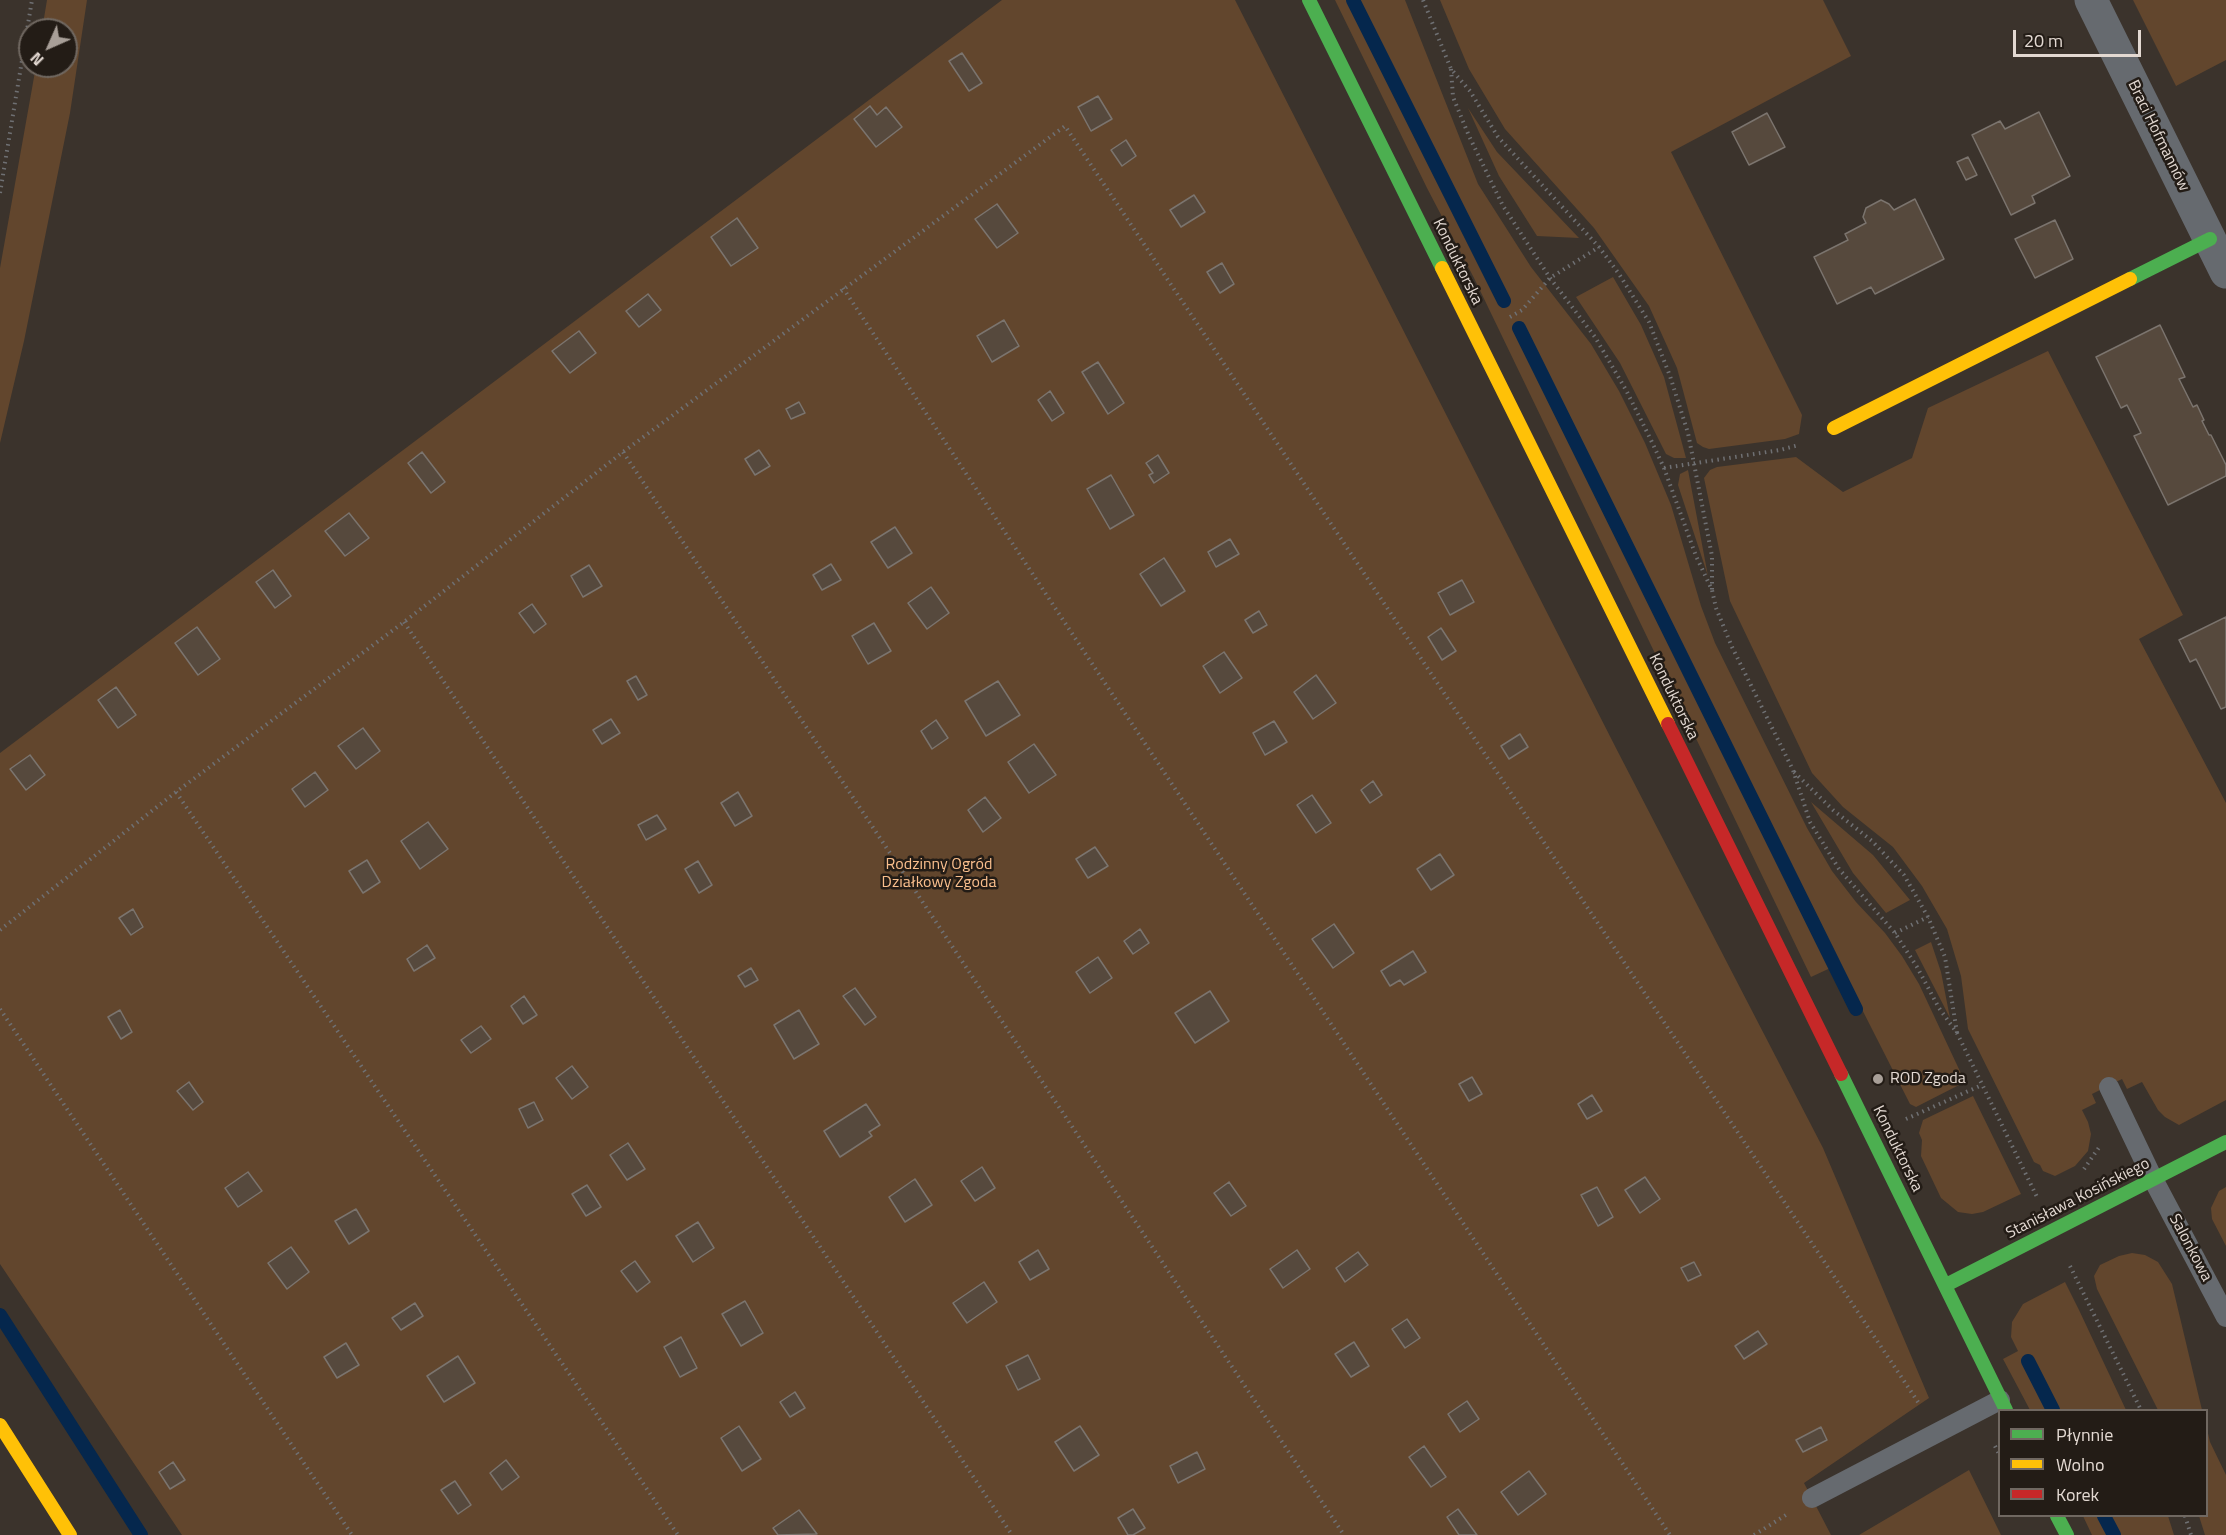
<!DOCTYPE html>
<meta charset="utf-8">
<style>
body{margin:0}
#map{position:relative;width:2226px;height:1535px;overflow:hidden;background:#3b332c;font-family:"Titillium Web",sans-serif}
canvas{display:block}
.legend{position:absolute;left:1998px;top:1409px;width:210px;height:108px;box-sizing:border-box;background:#231c16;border:2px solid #706861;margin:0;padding:8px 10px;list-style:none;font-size:18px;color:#e3d9d2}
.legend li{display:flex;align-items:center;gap:12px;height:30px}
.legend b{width:30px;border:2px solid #706861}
.north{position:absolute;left:18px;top:18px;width:60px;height:60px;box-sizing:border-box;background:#231c16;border:2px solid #706861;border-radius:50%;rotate:225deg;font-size:16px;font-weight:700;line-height:24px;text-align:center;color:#e3d9d2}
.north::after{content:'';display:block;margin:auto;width:21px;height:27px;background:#a89f98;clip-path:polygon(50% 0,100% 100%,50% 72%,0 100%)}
.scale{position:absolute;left:2013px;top:30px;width:128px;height:27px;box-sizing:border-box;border:3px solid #e3d9d2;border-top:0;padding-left:8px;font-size:18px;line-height:21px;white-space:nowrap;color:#e3d9d2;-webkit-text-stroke:4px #231c16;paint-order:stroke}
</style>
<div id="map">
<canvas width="2226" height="1535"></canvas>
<ul class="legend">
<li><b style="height:8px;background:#4caf50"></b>Płynnie</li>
<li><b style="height:8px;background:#ffc107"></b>Wolno</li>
<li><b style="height:8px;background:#c62828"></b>Korek</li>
</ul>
<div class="north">N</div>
<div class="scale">20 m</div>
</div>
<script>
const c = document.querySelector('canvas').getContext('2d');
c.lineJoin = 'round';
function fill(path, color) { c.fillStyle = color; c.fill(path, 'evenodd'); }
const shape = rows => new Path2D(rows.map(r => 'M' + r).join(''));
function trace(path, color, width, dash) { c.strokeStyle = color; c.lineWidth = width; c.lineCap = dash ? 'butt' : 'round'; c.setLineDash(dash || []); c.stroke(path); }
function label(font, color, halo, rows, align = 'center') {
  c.font = font + ' "Titillium Web",sans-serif'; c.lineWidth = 5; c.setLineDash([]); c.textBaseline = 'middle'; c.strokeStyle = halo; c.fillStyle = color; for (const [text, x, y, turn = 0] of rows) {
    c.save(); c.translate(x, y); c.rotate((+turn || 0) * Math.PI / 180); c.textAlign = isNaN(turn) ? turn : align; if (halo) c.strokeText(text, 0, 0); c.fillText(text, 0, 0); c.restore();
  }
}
const green = shape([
 [47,0,87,0,70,113,24,341,0,443,0,268,36,66,66,66,66,30,42,30],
 [1002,0,1235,0,1618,752,1823,1148,1929,1398,1804,1483,1831,1535,182,1535,0,1264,0,753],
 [1335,0,1405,0,1478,184,1531,267,1591,344,1619,391,1645,443,1671,505,1701,606,1715,643,1807,828,1832,871,1856,902,1885,933,1902,956,1919,984,1965,1082,1916,1107,1910,1104,1839,964,1811,977,1474,278,1427,188],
 [1440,0,1823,0,1851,56,1671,152,1802,415,1799,434,1785,439,1709,449,1703,447,1697,443,1677,368,1649,306,1594,228,1505,129,1469,69],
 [2133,0,2226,0,2226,60,2176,86],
 [1468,108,1497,152,1579,238,1537,236,1499,176],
 [1613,277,1641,325,1664,377,1686,458,1674,458,1666,454,1620,363,1576,297],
 [2048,351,2183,615,2139,639,2226,803,2226,1100,2179,1125,2165,1117,2158,1110,2142,1082,2127,1089,2122,1079,2092,1094,2096,1103,2082,1110,2088,1122,2091,1134,2088,1151,2075,1166,2055,1176,2043,1171,2040,1165,2034,1162,1968,1029,1961,976,1947,929,1922,886,1893,847,1843,807,1812,773,1730,601,1704,478,1710,470,1717,467,1796,457,1843,492,1912,458,1928,408],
 [1688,470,1708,576,1678,485,1680,474],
 [1811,802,1873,855,1910,900,1886,913,1853,873],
 [1931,942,1941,972,1950,1018,1915,950],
 [1973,1096,2021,1194,1983,1212,1972,1214,1958,1212,1941,1198,1921,1156,1922,1140,1919,1133,1923,1120],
 [2226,1187,2226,1246,2212,1219,2211,1208,2219,1191],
 [2132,1253,2145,1255,2158,1262,2172,1284,2202,1410,2158,1410,2097,1289,2094,1276,2100,1265,2119,1256],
 [2065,1282,2079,1310,2126,1410,2030,1410,2003,1359,2018,1351,2011,1337,2012,1322,2023,1304],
 [2207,1429,2210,1442,2226,1475,2226,1535,2205,1535,2199,1516,2206,1516],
 [1969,1470,2001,1535,1859,1535,1893,1515],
 [2083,1516,2168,1516,2174,1535,2092,1535]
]);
const stream = shape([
 [1353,0,1504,301],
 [1519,328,1856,1009],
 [0,1315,141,1535],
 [2028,1361,2053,1410],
 [2104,1516,2114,1535]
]);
const building = shape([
 [962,53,982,83,969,91,949,61,962,53],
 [1098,96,1112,119,1091,131,1078,107,1098,96],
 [870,106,877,115,886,107,902,127,876,147,854,119,870,106],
 [2039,112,2070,176,2032,196,2035,203,2011,215,1972,135,2000,121,2005,129,2039,112],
 [1767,113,1785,147,1749,165,1732,132,1767,113],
 [1126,140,1136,156,1122,166,1111,150,1126,140],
 [1968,157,1977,175,1966,180,1957,162,1968,157],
 [1194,195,1205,212,1181,227,1170,210,1194,195],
 [1915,199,1944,259,1875,294,1871,287,1837,304,1814,257,1848,240,1845,234,1866,223,1863,217,1866,208,1881,200,1889,204,1894,210,1915,199],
 [997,204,1018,233,997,248,975,219,997,204],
 [737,218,758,248,731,266,711,237,737,218],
 [2055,220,2073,259,2035,278,2015,239,2055,220],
 [1222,263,1234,284,1220,293,1207,272,1222,263],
 [648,294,661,310,639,327,626,311,648,294],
 [1004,320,1019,346,992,362,977,336,1004,320],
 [2160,325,2185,377,2179,379,2193,407,2197,405,2204,420,2202,421,2209,435,2211,435,2226,465,2226,476,2168,505,2134,436,2141,433,2127,405,2121,408,2096,357,2160,325],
 [579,331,596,353,570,373,552,351,579,331],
 [1098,362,1124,403,1108,414,1082,372,1098,362],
 [1050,391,1064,413,1052,421,1038,400,1050,391],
 [799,402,805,413,791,419,786,409,799,402],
 [759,450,770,466,755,475,745,459,759,450],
 [422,452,445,482,431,493,408,463,422,452],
 [1158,455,1169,473,1154,483,1149,475,1153,473,1146,463,1158,455],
 [1111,475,1134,515,1110,529,1087,489,1111,475],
 [349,513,369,538,345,556,325,531,349,513],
 [895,527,912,553,888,568,871,542,895,527],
 [1230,539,1239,554,1216,567,1208,552,1230,539],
 [1164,558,1185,591,1161,606,1140,574,1164,558],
 [831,564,841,580,822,590,813,575,831,564],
 [589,565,602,586,583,597,571,576,589,565],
 [273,570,291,596,275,608,256,582,273,570],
 [1462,580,1474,602,1450,615,1438,593,1462,580],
 [931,587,949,613,927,629,908,603,931,587],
 [532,604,546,624,534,633,519,613,532,604],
 [1259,611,1267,625,1253,633,1245,620,1259,611],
 [2226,617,2226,707,2221,709,2196,659,2190,662,2179,640,2226,617],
 [874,623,891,651,868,664,852,636,874,623],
 [197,627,220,659,198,675,175,643,197,627],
 [1441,628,1456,651,1442,660,1428,637,1441,628],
 [1224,652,1242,678,1220,693,1203,666,1224,652],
 [1316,675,1336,703,1313,719,1294,692,1316,675],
 [636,676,647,695,638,700,627,681,636,676],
 [998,681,1020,715,986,736,965,701,998,681],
 [116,687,136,715,118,728,98,700,116,687],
 [611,719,620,733,602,744,593,730,611,719],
 [936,720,948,738,932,749,921,731,936,720],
 [1274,721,1287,742,1265,755,1253,733,1274,721],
 [363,728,380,751,356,769,338,746,363,728],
 [1520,734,1528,747,1509,759,1501,746,1520,734],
 [1034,744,1056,775,1029,793,1008,762,1034,744],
 [30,755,45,775,26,790,10,769,30,755],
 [315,772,328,790,305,807,292,789,315,772],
 [1373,781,1382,795,1370,803,1361,790,1373,781],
 [738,792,752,816,735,826,721,803,738,792],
 [1312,795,1331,823,1316,833,1297,805,1312,795],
 [985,797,1001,818,983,832,968,810,985,797],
 [657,815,666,829,646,840,638,825,657,815],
 [428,822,448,849,420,869,401,841,428,822],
 [1095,847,1108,866,1088,878,1076,859,1095,847],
 [1440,854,1454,875,1431,890,1417,869,1440,854],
 [367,860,380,882,363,893,349,871,367,860],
 [698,861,712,885,699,893,685,869,698,861],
 [133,909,143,927,131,935,119,918,133,909],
 [1334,924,1354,953,1333,968,1312,939,1334,924],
 [1140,929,1149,943,1133,954,1124,941,1140,929],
 [427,945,435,958,414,971,407,959,427,945],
 [1413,951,1426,972,1404,985,1400,980,1390,986,1381,971,1413,951],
 [1098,957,1112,978,1090,993,1076,972,1098,957],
 [751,968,758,980,745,987,738,976,751,968],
 [855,988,876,1017,865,1025,843,996,855,988],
 [1210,991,1229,1021,1195,1043,1175,1013,1210,991],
 [524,996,537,1015,523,1024,511,1006,524,996],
 [120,1010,132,1032,121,1039,108,1017,120,1010],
 [799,1010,819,1044,794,1059,774,1025,799,1010],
 [481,1026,491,1039,471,1053,461,1040,481,1026],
 [572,1066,588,1087,572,1099,556,1078,572,1066],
 [1472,1077,1482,1094,1469,1101,1459,1084,1472,1077],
 [189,1082,203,1102,193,1110,177,1091,189,1082],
 [1592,1095,1602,1111,1587,1119,1578,1104,1592,1095],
 [534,1102,543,1120,528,1128,519,1109,534,1102],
 [866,1104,880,1125,869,1132,872,1136,840,1157,824,1131,866,1104],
 [628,1143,645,1169,627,1180,610,1155,628,1143],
 [982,1167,995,1188,975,1201,961,1181,982,1167],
 [248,1172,262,1191,238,1207,225,1188,248,1172],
 [1645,1177,1660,1199,1640,1213,1625,1190,1645,1177],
 [915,1179,932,1205,905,1222,889,1197,915,1179],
 [1229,1182,1246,1206,1231,1216,1214,1193,1229,1182],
 [587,1185,601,1207,586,1216,572,1194,587,1185],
 [1597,1187,1613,1217,1598,1226,1581,1195,1597,1187],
 [356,1209,369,1231,349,1244,335,1221,356,1209],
 [698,1222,714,1248,693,1262,676,1236,698,1222],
 [291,1247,309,1272,287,1289,268,1263,291,1247],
 [1038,1250,1049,1269,1030,1280,1019,1262,1038,1250],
 [1297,1250,1310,1269,1283,1288,1270,1269,1297,1250],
 [1358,1252,1368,1265,1345,1282,1336,1268,1358,1252],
 [635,1261,650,1282,637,1292,621,1271,635,1261],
 [1694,1262,1701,1275,1688,1281,1681,1268,1694,1262],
 [984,1282,997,1302,967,1323,953,1303,984,1282],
 [745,1301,763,1333,741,1346,722,1314,745,1301],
 [415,1303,423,1316,401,1330,392,1318,415,1303],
 [1407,1319,1420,1338,1405,1348,1392,1329,1407,1319],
 [1758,1331,1767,1344,1744,1359,1735,1346,1758,1331],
 [681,1337,697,1368,680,1377,664,1347,681,1337],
 [1354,1342,1369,1366,1351,1377,1335,1354,1354,1342],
 [346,1343,359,1365,337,1378,324,1357,346,1343],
 [1028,1355,1040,1379,1018,1390,1006,1366,1028,1355],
 [458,1356,475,1383,444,1402,427,1376,458,1356],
 [795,1392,805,1408,790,1417,780,1402,795,1392],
 [1467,1401,1479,1419,1460,1432,1448,1414,1467,1401],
 [739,1426,761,1459,742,1471,721,1438,739,1426],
 [1080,1426,1099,1455,1074,1471,1055,1442,1080,1426],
 [1821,1427,1827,1440,1803,1452,1796,1440,1821,1427],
 [1424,1446,1446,1477,1431,1487,1409,1457,1424,1446],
 [1197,1452,1205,1469,1178,1483,1170,1466,1197,1452],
 [506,1460,519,1477,502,1490,490,1473,506,1460],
 [173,1462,185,1480,170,1489,159,1472,173,1462],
 [1529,1471,1546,1494,1518,1515,1501,1492,1529,1471],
 [455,1481,471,1505,458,1514,441,1490,455,1481],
 [1133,1509,1145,1528,1133,1535,1128,1535,1118,1518,1133,1509],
 [1458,1509,1477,1535,1459,1535,1447,1517,1458,1509],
 [799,1510,817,1534,778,1535,773,1528,799,1510]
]);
const path = shape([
 [1423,0,1451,69,1470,91,1498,137,1599,247,1619,274,1649,322,1670,376,1688,433,1712,556,1712,590],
 [1451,69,1453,97,1469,136,1503,206,1550,278,1595,337,1626,390,1650,438,1664,468,1696,556,1712,590,1716,608,1732,647,1793,770,1810,822,1839,869,1895,933,1917,967,1939,1008,1957,1033,2037,1197],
 [0,193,32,0],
 [843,288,1670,1535],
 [1510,317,1522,310,1550,278,1599,247],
 [623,452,1344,1535],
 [1664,468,1780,450,1799,445],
 [404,622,1012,1535],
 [1794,772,1833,810,1872,841,1904,875,1928,917,1945,957,1957,1033],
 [176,792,678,1535],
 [0,930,176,792,404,622,623,452,1065,126,1920,1405],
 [1895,933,1928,917],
 [0,1009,352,1535],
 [1906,1119,1982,1085],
 [2084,1169,2100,1146],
 [2070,1266,2141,1410],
 [1995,1446,2000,1456],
 [2185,1516,2191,1535],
 [1754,1535,1786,1515]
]);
const lane = shape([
 [2109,1087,2153,1179,2226,1317],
 [1812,1498,2000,1400]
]);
const street = shape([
 [2091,0,2226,272]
]);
const fast = shape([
 [1309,0,1442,268],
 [2130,279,2210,239],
 [1841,1074,2006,1410],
 [1946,1285,2226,1142],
 [2057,1516,2067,1535]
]);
const slow = shape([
 [1442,268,1668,724],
 [1834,428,2130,279],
 [0,1425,70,1535]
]);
const jam = shape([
 [1668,724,1841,1074]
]);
const markers = [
 [1878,1079,6,"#a89f98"]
];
const streetNames = [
 ["Braci Hofmannów",2158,136,64],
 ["Konduktorska",1457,262,64],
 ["Konduktorska",1673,697,64],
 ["Konduktorska",1897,1149,64],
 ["Stanisława Kosińskiego",2078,1199,-27],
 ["Salonkowa",2190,1248,62]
];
const parkNames = [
 ["Rodzinny Ogród",939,865],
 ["Działkowy Zgoda",939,883]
];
const poiNames = [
 ["ROD Zgoda",1890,1079]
];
fill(green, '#62462d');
trace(stream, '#05274d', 14);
fill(building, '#56493d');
trace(building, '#7b746e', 1.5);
trace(path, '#6f7073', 4, [1.5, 4.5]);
trace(lane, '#666a6f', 20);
trace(street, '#666a6f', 33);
trace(fast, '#4caf50', 14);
trace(slow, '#ffc107', 14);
trace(jam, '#c62828', 14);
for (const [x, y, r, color] of markers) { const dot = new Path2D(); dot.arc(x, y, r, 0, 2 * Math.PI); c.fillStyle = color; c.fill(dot); trace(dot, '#231c16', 2); }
label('16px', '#e3d9d2', '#231c16', streetNames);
label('16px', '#fabf8d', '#231c16', parkNames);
label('16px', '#e3d9d2', '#231c16', poiNames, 'left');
</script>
